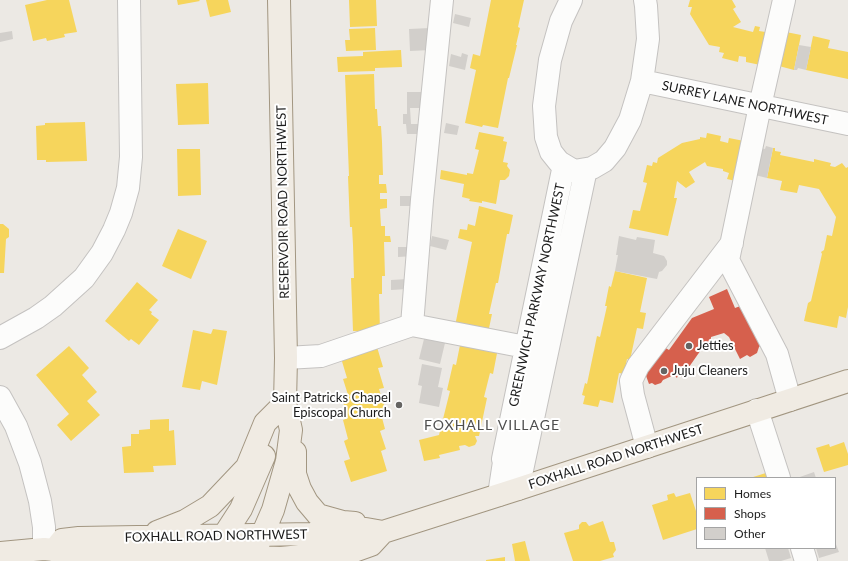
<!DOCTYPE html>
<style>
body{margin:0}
#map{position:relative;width:848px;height:561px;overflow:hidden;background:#ece9e4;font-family:Lato,sans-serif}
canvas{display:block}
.legend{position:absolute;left:696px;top:477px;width:140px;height:72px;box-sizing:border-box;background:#fff;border:1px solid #a4a4a4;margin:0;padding:5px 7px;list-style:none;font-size:12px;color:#1c1c1c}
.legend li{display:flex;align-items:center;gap:8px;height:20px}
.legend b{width:20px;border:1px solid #a4a4a4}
</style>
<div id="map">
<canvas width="848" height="561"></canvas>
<ul class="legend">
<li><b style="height:11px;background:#f6d55c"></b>Homes</li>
<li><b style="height:11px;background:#d6604d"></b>Shops</li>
<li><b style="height:11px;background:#d2cfcb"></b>Other</li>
</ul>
</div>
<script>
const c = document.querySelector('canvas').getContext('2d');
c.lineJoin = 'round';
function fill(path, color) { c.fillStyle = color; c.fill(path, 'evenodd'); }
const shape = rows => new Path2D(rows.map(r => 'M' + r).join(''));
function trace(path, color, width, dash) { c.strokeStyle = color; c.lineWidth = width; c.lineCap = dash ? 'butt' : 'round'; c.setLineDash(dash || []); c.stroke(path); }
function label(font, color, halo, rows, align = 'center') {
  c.font = font + ' Lato,sans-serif'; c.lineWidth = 4; c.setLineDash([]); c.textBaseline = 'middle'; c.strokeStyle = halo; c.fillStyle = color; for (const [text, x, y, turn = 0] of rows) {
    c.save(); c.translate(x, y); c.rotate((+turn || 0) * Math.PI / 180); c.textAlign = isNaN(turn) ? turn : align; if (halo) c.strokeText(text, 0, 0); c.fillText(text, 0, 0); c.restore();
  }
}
const homes = shape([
 [47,0,69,0,77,32,64,34,65,37,47,41,46,38,33,41,25,5],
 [177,0,199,0,200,1,178,5],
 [206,0,228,0,231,12,210,17],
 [349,0,376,0,377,26,350,27],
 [491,0,524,0,518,27,520,28,516,45,517,45,509,78,508,78,498,128,483,125,482,127,465,123,476,70,470,68,473,54,480,56],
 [690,0,732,0,736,7,733,9,741,22,733,27,753,32,755,26,760,27,759,31,772,33,765,66,746,62,746,57,739,56,738,62,722,58,724,53,719,52,720,47,709,45,690,14,692,7,688,7],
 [375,28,376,50,346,51,345,40,350,40,349,29],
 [786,32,801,35,794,70,779,66],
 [813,36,830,40,828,48,848,52,848,79,806,70],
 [401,50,402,67,375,68,375,71,338,72,337,57,363,56,363,52],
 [374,74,375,109,377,109,378,126,381,126,382,142,383,175,379,175,379,184,386,184,387,193,380,193,380,199,387,199,387,208,380,209,381,226,385,226,385,236,390,236,391,242,384,242,385,276,382,276,382,294,379,294,380,332,353,331,351,278,354,278,353,245,352,227,350,227,348,176,349,176,345,75],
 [208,83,209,124,178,125,176,84],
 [85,122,87,161,46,162,46,160,37,160,36,126,45,125,45,123],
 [479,132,504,137,503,141,507,142,503,162,508,163,507,166,510,170,509,176,505,180,500,180,496,204,482,201,482,203,469,201,470,199,462,197,464,184,440,179,441,170,467,175,467,173,473,174,479,150,475,149],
 [707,133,721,136,720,141,728,143,729,138,749,142,740,182,727,179,729,173,723,171,723,169,707,166,705,162,689,172,695,182,686,188,677,181,674,198,677,198,668,236,629,228,633,210,640,211,647,183,643,182,647,165,652,166,653,162,657,163,658,158,682,143,700,139,700,137,706,138],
 [773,148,775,148,775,151,781,152,780,155,814,162,814,159,831,163,830,166,835,167,842,163,846,168,848,167,848,307,846,318,839,316,837,328,804,321,808,303,811,301,822,254,821,252,824,250,827,235,832,236,836,217,819,189,799,185,797,193,780,190,782,181,767,178],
 [177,149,200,149,201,195,178,196],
 [479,206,513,215,509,234,507,234,498,283,496,283,489,314,492,314,488,333,455,326,472,242,458,238,460,229,467,230,468,224,475,226],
 [0,224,3,224,9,229,9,237,6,239,4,273,0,273],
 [178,229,207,241,191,279,162,266],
 [615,271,647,278,640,312,646,313,643,329,637,328,630,360,627,359,624,374,619,373,613,403,600,400,598,407,583,404,585,396,582,395,585,383,587,384,597,336,600,337,607,306,605,306,609,286,611,287],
 [137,282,158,300,149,310,152,312,151,314,159,320,139,345,131,339,129,341,105,321],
 [213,329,227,331,217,385,202,381,200,390,182,387,193,330,211,334],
 [461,340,498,348,493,374,490,373,484,397,487,398,479,436,475,436,477,441,475,445,469,447,465,445,459,446,460,450,439,455,440,458,424,461,419,440,439,435,450,391,447,390,453,364,456,365],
 [69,346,89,368,82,375,97,392,87,401,100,415,71,441,57,425,69,414,36,375],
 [377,347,383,367,378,368,384,388,379,389,385,408,380,410,385,429,380,431,386,449,381,451,387,471,351,482,344,461,350,459,344,441,348,439,343,420,348,418,342,399,349,398,343,379,347,378,341,358],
 [169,419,169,431,174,430,176,465,153,466,154,472,124,473,122,447,131,446,131,434,139,434,139,430,150,429,150,420],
 [844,442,848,454,848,465,824,472,816,448,829,444,830,447],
 [769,472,771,478,750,478],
 [674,493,676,497,690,493,697,514,697,529,663,540,652,505,668,500,667,495],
 [603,521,610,542,614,542,616,550,613,554,614,557,600,561,573,561,564,533,579,529,579,525,582,522,586,522,589,526],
 [525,541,530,561,515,561,512,544],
 [505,557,505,561,486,561,486,560]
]);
const shops = shape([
 [727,289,735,308,743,305,760,346,759,347,757,353,750,357,747,355,740,359,729,337,724,333,711,337,711,341,709,344,703,347,682,377,678,375,677,378,674,375,663,380,661,383,655,385,652,383,649,384,645,373,664,347,669,350,692,318,714,309,709,297]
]);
const building = shape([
 [455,14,471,18,469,27,453,23],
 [430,28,431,50,410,51,409,29],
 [12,31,13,39,0,42,0,33],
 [799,45,811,47,806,70,798,68,797,70,794,70],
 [462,53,468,55,465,70,449,66,451,54,461,57],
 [407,92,426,92,427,108,410,108,411,124,423,124,424,134,407,134,406,124,403,124,403,114,407,114],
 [446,123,459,126,457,135,444,133],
 [766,146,773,148,767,178,755,175,761,148,765,149],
 [400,196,417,196,417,206,400,206],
 [432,236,449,240,446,250,430,246],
 [619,236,636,240,637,237,655,240,653,253,664,256,667,261,667,265,662,271,659,272,657,279,615,271,618,255,616,255],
 [398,247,414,247,414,256,398,257],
 [408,279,408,289,391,290,391,280],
 [424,339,445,343,440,364,419,359],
 [422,364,442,368,438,387,443,388,439,407,419,403,422,386,418,385],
 [814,472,816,478,797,478],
 [835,542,839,552,819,558,816,548,835,548],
 [765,548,788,548,791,558,781,561,769,561]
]);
const minor = shape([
 [571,0,561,21,550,60,544,106,546,137,551,152,559,162,574,171,592,168,604,161,615,148,630,120,642,81,648,39,646,6,645,0],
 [784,0,760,106,728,260,777,354,790,400],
 [642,81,848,124],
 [412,325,422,200,442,0],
 [0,338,36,318,53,306,84,278,102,253,114,230,121,213,128,188,131,157,129,0],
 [286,358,321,356,412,325,541,350],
 [0,397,16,426,30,463,40,501,44,527,44,549],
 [757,410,779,478],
 [647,447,633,395,631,381,638,366,732,243],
 [518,489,586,169],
 [499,495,504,462,503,459,564,165],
 [802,548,806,561]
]);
const major = shape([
 [295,452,295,474,300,489,307,502,318,515,343,522,355,523],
 [157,532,185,521,210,506,247,467,265,423,285,403],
 [217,546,241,509,264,456],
 [54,550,62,540,79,538,311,534,366,529,383,532,518,489,848,381],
 [0,553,44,549,54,550,65,557,188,555,281,558,354,551,371,545,383,532],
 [249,561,253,556,273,510,287,461,291,430,285,403,286,358,279,0]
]);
const markers = [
 [689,346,4,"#656462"],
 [664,371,4,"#656462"],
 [399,405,4,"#656462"]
];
const streetNames = [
 ["SURREY LANE NORTHWEST",745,103,12],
 ["RESERVOIR ROAD NORTHWEST",283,202,-91],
 ["GREENWICH PARKWAY NORTHWEST",537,295,-78],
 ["FOXHALL ROAD NORTHWEST",616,457,-18],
 ["FOXHALL ROAD NORTHWEST",216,536,-1]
];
const poiNames = [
 ["Jetties",697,346],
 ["Juju Cleaners",672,371],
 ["Saint Patricks Chapel",391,398,"right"],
 ["Episcopal Church",391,413,"right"]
];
const neighbourhoodNames = [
 ["FOXHALL VILLAGE",492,425]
];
fill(homes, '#f6d55c');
fill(shops, '#d6604d');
fill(building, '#d2cfcb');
trace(minor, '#c4c2c0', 24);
trace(major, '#a29681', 24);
trace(minor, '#fcfcfb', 22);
trace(major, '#f0ebe3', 22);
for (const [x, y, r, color] of markers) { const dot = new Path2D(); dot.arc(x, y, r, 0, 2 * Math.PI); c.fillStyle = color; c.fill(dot); trace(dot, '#fff', 1.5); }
label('13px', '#1c1c1c', '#fff', streetNames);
label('13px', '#1c1c1c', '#fff', poiNames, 'left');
c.letterSpacing = '1px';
label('14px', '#4f4f4f', '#fff', neighbourhoodNames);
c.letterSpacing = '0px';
</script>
